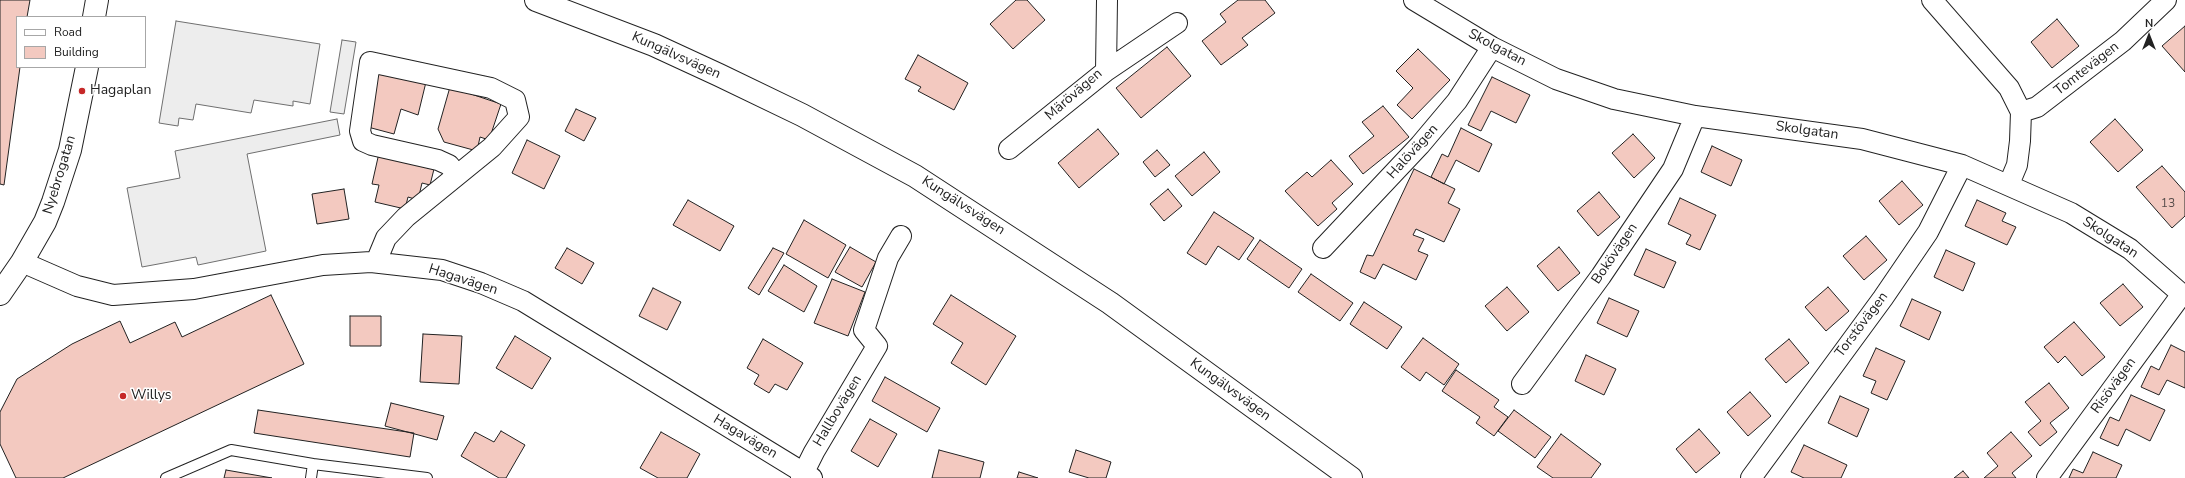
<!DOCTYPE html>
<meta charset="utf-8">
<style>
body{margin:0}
#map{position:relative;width:2185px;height:478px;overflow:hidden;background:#fff;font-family:"Nunito Sans",sans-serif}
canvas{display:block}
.legend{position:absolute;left:16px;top:16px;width:130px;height:52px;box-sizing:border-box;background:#fff;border:1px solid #a7a7a7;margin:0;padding:5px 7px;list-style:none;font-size:12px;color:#222}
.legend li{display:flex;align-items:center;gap:8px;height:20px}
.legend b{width:20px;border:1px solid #a7a7a7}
.north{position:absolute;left:2129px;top:16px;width:40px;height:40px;-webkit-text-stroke:3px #fff;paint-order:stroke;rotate:0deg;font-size:11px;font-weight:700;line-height:16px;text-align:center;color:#222}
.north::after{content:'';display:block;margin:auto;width:14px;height:18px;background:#222;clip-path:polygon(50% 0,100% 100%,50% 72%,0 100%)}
</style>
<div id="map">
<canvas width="2185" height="478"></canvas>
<ul class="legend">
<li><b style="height:5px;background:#fff"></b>Road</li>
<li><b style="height:11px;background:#f3c9c0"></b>Building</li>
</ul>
<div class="north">N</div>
</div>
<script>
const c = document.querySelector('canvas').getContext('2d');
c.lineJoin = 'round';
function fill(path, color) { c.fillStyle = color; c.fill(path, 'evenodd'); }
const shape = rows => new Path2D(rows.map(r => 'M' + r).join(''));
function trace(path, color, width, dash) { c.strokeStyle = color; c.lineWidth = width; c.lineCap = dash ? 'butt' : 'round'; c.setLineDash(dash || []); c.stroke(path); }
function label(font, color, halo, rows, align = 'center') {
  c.font = font + ' "Nunito Sans",sans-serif'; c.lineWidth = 3; c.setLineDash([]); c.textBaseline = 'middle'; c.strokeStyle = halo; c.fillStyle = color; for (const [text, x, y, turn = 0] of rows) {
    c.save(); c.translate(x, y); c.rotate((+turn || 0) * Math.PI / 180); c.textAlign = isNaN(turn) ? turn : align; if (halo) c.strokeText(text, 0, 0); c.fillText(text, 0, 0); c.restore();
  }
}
const parking = shape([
 [176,21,320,44,310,104,293,101,293,106,254,100,251,113,196,104,193,120,179,118,178,126,159,123,176,21],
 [342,40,356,42,344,114,330,112,342,40],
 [337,119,340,135,247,154,266,251,198,265,196,257,142,267,127,188,180,178,175,151,337,119]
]);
const building = shape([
 [0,0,30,0,27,17,17,17,17,67,20,67,4,185,0,184,0,0],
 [1016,0,1027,0,1045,20,1013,49,990,24,1016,0],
 [1238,0,1265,0,1275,13,1242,38,1248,45,1221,65,1202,41,1226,22,1220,14,1238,0],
 [2057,19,2079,46,2052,68,2031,42,2057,19],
 [2185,26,2185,72,2162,46,2185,26],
 [1167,47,1191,76,1141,118,1116,88,1167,47],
 [1418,49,1450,80,1412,119,1397,105,1413,88,1396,71,1418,49],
 [918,55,968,83,954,110,918,91,921,87,905,79,918,55],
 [377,70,426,82,418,115,401,109,394,134,364,126,377,70],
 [1492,77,1530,95,1516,123,1491,111,1481,131,1468,125,1492,77],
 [450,87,501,104,489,140,480,137,477,151,444,142,438,129,450,87],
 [1383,106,1409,137,1363,174,1349,156,1374,136,1362,122,1383,106],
 [576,109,596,118,584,141,565,131,576,109],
 [2115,119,2143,150,2118,172,2090,142,2115,119],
 [1461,128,1492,144,1479,172,1456,160,1444,184,1431,177,1442,154,1448,157,1461,128],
 [1098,129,1119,154,1079,188,1058,163,1098,129],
 [1633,134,1655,158,1634,178,1612,153,1633,134],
 [527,140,560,156,544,189,512,173,527,140],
 [1712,146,1742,160,1731,186,1701,172,1712,146],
 [1157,150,1170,165,1155,177,1143,162,1157,150],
 [1204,152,1220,172,1192,196,1175,176,1204,152],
 [379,153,428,164,427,168,434,169,430,185,422,183,418,200,408,197,405,209,375,202,379,185,372,184,379,153],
 [1331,160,1353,184,1332,203,1337,209,1318,226,1285,191,1307,172,1312,177,1331,160],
 [2162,166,2185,192,2185,216,2172,228,2136,187,2162,166],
 [1414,169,1455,189,1448,203,1460,209,1444,242,1416,229,1413,235,1424,239,1418,251,1428,255,1416,280,1383,264,1375,279,1360,272,1367,255,1373,256,1414,169],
 [1902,181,1923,205,1899,225,1879,201,1902,181],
 [344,189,349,219,317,224,312,194,344,189],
 [1168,189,1182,206,1164,221,1150,204,1168,189],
 [1599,192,1620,217,1598,236,1577,211,1599,192],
 [1680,198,1716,215,1700,250,1686,244,1691,235,1668,224,1680,198],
 [688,200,734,226,720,251,673,225,688,200],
 [1977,200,2006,213,2002,221,2016,227,2007,245,1965,226,1977,200],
 [1214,212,1254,238,1239,260,1218,246,1206,265,1187,253,1214,212],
 [804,220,846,245,828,278,786,254,804,220],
 [1866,236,1887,260,1864,280,1843,256,1866,236],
 [1260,240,1302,269,1289,288,1247,259,1260,240],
 [850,247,876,262,862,287,835,272,850,247],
 [1559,247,1580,273,1558,291,1537,266,1559,247],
 [567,248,594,263,582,284,555,268,567,248],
 [773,248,784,253,759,295,748,288,773,248],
 [1646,249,1676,262,1664,288,1634,275,1646,249],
 [1946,250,1975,263,1963,291,1934,277,1946,250],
 [784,265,817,286,804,312,768,291,784,265],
 [1311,274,1353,303,1340,321,1298,292,1311,274],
 [832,279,865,292,848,336,814,323,832,279],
 [2123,284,2143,307,2120,326,2100,303,2123,284],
 [1507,287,1529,312,1507,331,1485,306,1507,287],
 [1828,287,1849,311,1826,331,1805,307,1828,287],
 [653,288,681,302,667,330,639,316,653,288],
 [271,295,304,364,63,478,16,478,0,444,0,412,17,379,72,344,120,321,130,343,175,322,182,337,271,295],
 [951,295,1016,336,986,385,951,363,963,343,933,324,951,295],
 [1609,298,1639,311,1627,337,1597,323,1609,298],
 [1912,299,1941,312,1929,340,1900,326,1912,299],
 [1364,302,1402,327,1387,349,1350,324,1364,302],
 [350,316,381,316,381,346,350,346,350,316],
 [2074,322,2105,357,2082,376,2065,356,2058,363,2044,347,2074,322],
 [423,334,462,336,459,384,420,382,423,334],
 [515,336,551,358,532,389,496,368,515,336],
 [1423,338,1459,364,1444,385,1426,372,1420,381,1401,367,1423,338],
 [763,339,803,363,787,390,775,384,769,393,754,384,759,375,747,368,763,339],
 [1789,339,1809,363,1786,383,1765,359,1789,339],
 [2171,345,2185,352,2185,388,2167,380,2159,395,2141,387,2151,366,2159,370,2171,345],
 [1876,348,1905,361,1887,400,1871,393,1876,381,1863,376,1876,348],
 [1586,355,1616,369,1604,395,1575,381,1586,355],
 [1456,370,1499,400,1494,407,1508,417,1494,436,1476,423,1480,417,1442,391,1456,370],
 [885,377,940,408,927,432,872,401,885,377],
 [2049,383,2069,408,2050,423,2057,432,2040,446,2028,432,2041,421,2025,402,2049,383],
 [1750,392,1771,416,1748,436,1727,412,1750,392],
 [2131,395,2165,410,2150,441,2126,429,2118,446,2100,438,2110,417,2119,421,2131,395],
 [1840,396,1869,409,1857,437,1828,423,1840,396],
 [391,403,444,416,437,440,385,426,391,403],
 [258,410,414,433,410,457,254,433,258,410],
 [1514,410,1551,437,1535,458,1498,431,1514,410],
 [870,419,897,434,878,467,851,451,870,419],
 [1699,429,1720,453,1696,473,1676,449,1699,429],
 [501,431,525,445,506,478,499,478,461,456,475,432,494,442,501,431],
 [661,432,700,454,687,478,658,478,640,468,661,432],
 [2011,432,2032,456,2012,473,2016,478,1984,478,1998,466,1987,453,2011,432],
 [1561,434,1601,464,1591,478,1553,478,1537,467,1561,434],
 [1804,445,1847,465,1841,478,1804,478,1791,472,1804,445],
 [939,450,984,462,980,478,932,478,939,450],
 [1076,450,1111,462,1106,478,1089,478,1069,472,1076,450],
 [2093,452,2122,465,2116,478,2069,478,2073,469,2083,473,2093,452],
 [226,470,272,478,224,478,226,470],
 [1963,471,1969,478,1954,478,1963,471],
 [1019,472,1038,478,1017,478,1019,472]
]);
const service = shape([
 [166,478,231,450,313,464],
 [311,478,313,464,427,478]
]);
const minor = shape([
 [1414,0,1492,47,1556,79,1614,99,1695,116,1862,139,1962,165,2071,213,2130,249,2185,297],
 [1932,0,2009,88,2021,112,2020,141,2017,165,2009,184],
 [1106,71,1177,23],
 [2021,112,2037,107,2123,41,2166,0],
 [1009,149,1106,71,1107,0],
 [1323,248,1420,145,1457,101,1492,47],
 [22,262,77,286,113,295,194,289,323,265,371,262,442,270,481,283,523,301,812,478],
 [376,262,386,238,406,217,492,147,519,117,515,100,491,88,370,62,360,131,363,141,372,145,438,160,449,165,457,175],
 [1522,384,1601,276,1673,169,1695,116],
 [801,478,814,452,877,346,864,330,888,258,901,236],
 [1751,478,1883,298,1928,232,1962,165],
 [2047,478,2182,294]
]);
const tertiary = shape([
 [94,17,97,0],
 [0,294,22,262,45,222,53,202,70,150,87,67]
]);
const secondary = shape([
 [536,0,654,45,719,75,802,115,915,176,1110,303,1351,478]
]);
const markers = [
 [82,91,4,"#c62828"],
 [123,396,4,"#c62828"]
];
const numberNames = [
 ["13",2168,204]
];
const streetNames = [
 ["Skolgatan",1497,48,28],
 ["Kungälvsvägen",676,56,24],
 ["Tomtevägen",2087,69,-38],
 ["Märövägen",1074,95,-41],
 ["Skolgatan",1807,131,8],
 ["Halövägen",1413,152,-48],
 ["Nyebrogatan",60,175,-73],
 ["Kungälvsvägen",963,206,33],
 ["Skolgatan",2110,238,33],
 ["Bokövägen",1615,254,-56],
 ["Hagavägen",463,280,18],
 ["Torstövägen",1862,325,-53],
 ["Risövägen",2114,386,-54],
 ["Kungälvsvägen",1230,390,36],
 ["Hallbovägen",838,411,-59],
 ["Hagavägen",745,437,31]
];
const poiNames = [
 ["Hagaplan",90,91],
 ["Willys",131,396]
];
fill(parking, '#ededed');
trace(parking, '#6f6f6f', 1);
fill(building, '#f3c9c0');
trace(building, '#222', 1);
trace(service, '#222', 12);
trace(minor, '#222', 22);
trace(tertiary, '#222', 24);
trace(secondary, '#222', 24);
trace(service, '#fff', 10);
trace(minor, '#fff', 20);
trace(tertiary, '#fff', 22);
trace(secondary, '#fff', 22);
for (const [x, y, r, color] of markers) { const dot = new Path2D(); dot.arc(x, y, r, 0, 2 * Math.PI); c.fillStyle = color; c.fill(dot); trace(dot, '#fff', 1.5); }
label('12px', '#564c4a', null, numberNames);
label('14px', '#222', '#fff', streetNames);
label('14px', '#222', '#fff', poiNames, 'left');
</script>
